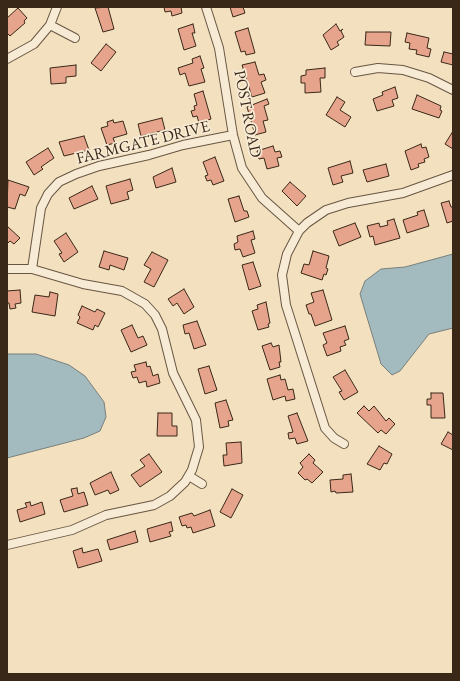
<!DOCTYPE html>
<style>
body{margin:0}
#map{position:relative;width:460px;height:681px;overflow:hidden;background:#f3e0bf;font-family:"EB Garamond",serif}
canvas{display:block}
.frame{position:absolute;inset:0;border:8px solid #392818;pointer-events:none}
</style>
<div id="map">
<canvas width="460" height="681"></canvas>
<div class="frame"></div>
</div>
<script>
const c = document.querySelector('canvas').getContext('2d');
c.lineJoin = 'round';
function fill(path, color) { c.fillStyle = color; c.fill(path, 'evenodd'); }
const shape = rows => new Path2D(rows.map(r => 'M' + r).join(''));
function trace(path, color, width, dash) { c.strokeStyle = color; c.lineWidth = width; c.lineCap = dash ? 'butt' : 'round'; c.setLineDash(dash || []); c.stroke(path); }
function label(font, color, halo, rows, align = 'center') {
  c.font = font + ' "EB Garamond",serif'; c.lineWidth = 3.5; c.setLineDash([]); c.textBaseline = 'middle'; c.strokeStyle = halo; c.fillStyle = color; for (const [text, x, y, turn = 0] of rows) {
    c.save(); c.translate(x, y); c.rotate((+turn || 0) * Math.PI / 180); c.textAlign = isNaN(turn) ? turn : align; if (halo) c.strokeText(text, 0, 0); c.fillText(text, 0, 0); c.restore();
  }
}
const water = shape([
 [453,254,453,328,429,334,400,371,392,375,381,364,360,294,365,281,381,269,405,267,453,254],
 [7,354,36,354,69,365,85,376,104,402,106,417,100,431,84,438,7,458,7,354]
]);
const building = shape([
 [108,7,114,29,103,32,95,8,108,7],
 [164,7,181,7,182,13,172,16,171,11,165,12,164,7],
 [230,7,243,7,245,13,233,17,230,7],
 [18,8,27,18,24,21,25,23,10,36,7,33,7,18,18,8],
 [193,24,195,33,192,33,196,46,184,50,178,29,193,24],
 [336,24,340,31,343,29,341,31,344,37,337,42,339,45,331,50,323,35,336,24],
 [248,28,255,53,246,55,245,51,241,52,235,32,248,28],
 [366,32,391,32,390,46,365,45,366,32],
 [407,33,429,38,427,48,431,49,429,57,416,54,417,50,409,49,410,43,405,42,407,33],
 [106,44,116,52,101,71,91,63,106,44],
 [444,52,453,54,453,65,441,62,444,52],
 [200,56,204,68,201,69,205,82,189,86,185,73,180,75,178,68,193,63,192,59,200,56],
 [255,62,259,75,264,74,266,80,261,82,265,93,252,97,242,65,255,62],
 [76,65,76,76,66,77,66,83,51,84,50,68,76,65],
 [325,68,325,78,320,78,321,92,305,93,305,83,301,83,301,76,306,75,306,70,325,68],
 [395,87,398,98,392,100,394,106,377,111,373,99,383,95,382,92,395,87],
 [203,91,211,119,199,123,197,116,193,117,191,111,195,110,194,106,197,105,194,94,203,91],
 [417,95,441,106,440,110,442,111,439,118,412,109,417,95],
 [337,97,345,102,340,110,351,117,345,127,326,115,337,97],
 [267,99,269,104,264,106,268,120,263,121,266,132,255,135,247,107,267,99],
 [162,118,165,130,141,136,138,124,162,118],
 [113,120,114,123,123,121,127,134,113,138,115,143,107,145,101,128,108,126,107,122,113,120],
 [453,131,453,149,445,144,453,131],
 [84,136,89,150,64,156,59,142,84,136],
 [421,144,422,148,426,147,429,157,424,159,425,162,418,164,419,167,411,170,405,151,421,144],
 [273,146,275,152,280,151,282,157,277,158,279,166,267,169,264,158,259,159,257,151,273,146],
 [48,148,54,158,41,167,43,169,34,175,26,162,48,148],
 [215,157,224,181,213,185,211,180,207,181,205,176,208,175,203,162,215,157],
 [350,161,353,173,341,176,343,182,333,185,328,168,350,161],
 [386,164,389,176,367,182,363,170,386,164],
 [172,168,176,182,156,188,153,177,172,168],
 [130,179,133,190,127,192,129,199,111,204,106,186,130,179],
 [8,180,29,187,25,196,20,194,15,209,7,207,8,180],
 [290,182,306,196,297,206,282,191,290,182],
 [92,186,98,199,74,209,69,198,92,186],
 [239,196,244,211,247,211,249,217,235,222,228,199,239,196],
 [449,201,451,207,453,207,453,221,447,223,441,203,449,201],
 [424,210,429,226,407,233,403,220,418,215,417,212,424,210],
 [394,219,400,238,375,245,373,236,370,237,367,226,379,223,380,227,388,225,387,221,394,219],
 [355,223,361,237,339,246,333,231,355,223],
 [7,226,20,238,14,244,10,241,7,244,7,226],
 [253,231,255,239,251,240,255,253,243,257,240,249,235,250,234,244,238,242,237,236,253,231],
 [66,233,78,252,64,262,59,254,62,253,54,241,66,233],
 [104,251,128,258,124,270,110,265,109,270,99,267,104,251],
 [313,251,329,256,326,268,328,269,326,275,324,274,322,280,301,273,304,264,309,265,313,251],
 [152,252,168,260,154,287,144,282,151,269,144,265,152,252],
 [253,262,261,286,249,290,242,265,253,262],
 [184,289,194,307,184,314,177,303,173,306,168,299,184,289],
 [20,290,21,303,15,304,16,308,10,309,9,303,7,303,7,291,20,290],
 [323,290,332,320,315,326,311,314,309,314,306,305,314,302,311,293,323,290],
 [50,292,58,294,55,316,32,312,35,295,49,297,50,292],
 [266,302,270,323,268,324,269,327,258,330,252,311,258,309,257,305,266,302],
 [82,306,95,312,97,309,105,313,98,327,95,325,93,330,77,323,80,317,78,315,82,306],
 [197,321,206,345,194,349,189,333,185,334,183,325,197,321],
 [132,325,138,338,143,336,147,345,131,352,121,330,132,325],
 [345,326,349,339,344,341,346,345,340,347,341,351,327,356,323,345,327,343,323,333,345,326],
 [271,343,273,347,279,345,281,362,279,362,280,367,270,370,262,346,271,343],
 [146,362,147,367,150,366,153,376,158,374,160,383,147,387,146,381,139,383,137,377,133,378,131,372,136,371,134,365,146,362],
 [209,366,217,390,205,394,198,369,209,366],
 [345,370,358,392,344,400,339,392,342,391,333,377,345,370],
 [280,375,281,380,285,379,288,390,293,389,295,399,286,401,285,396,273,400,267,379,280,375],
 [431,393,443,393,445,418,431,418,431,405,427,405,427,399,431,399,431,393],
 [226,400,233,420,228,421,229,426,220,428,215,403,226,400],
 [364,406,369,411,374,406,386,421,389,418,395,424,386,434,381,430,378,433,357,413,364,406],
 [158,413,172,413,172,426,177,426,177,436,157,436,158,413],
 [297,413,308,441,297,444,295,438,289,439,288,433,293,432,288,416,297,413],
 [448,432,453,435,453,450,441,444,448,432],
 [241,442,242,463,224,466,223,455,227,455,226,443,241,442],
 [379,446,392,454,387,464,384,463,380,470,367,464,379,446],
 [149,454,162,472,140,487,131,475,145,466,140,460,149,454],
 [309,454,315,460,313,463,323,472,312,483,307,479,305,480,298,473,303,467,300,463,309,454],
 [111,472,119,490,110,494,108,490,95,495,90,483,111,472],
 [351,474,353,492,336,493,335,491,331,492,330,480,343,479,343,475,351,474],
 [77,488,78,494,84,492,88,505,64,512,60,500,73,496,71,489,77,488],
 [232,489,243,495,231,518,220,512,232,489],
 [30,502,31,506,42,502,45,514,20,522,17,510,27,507,25,503,30,502],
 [210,510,215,526,193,533,191,527,187,528,186,525,182,526,179,517,192,513,194,516,210,510],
 [171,522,173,531,169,532,171,536,150,542,147,529,171,522],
 [135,531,138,542,110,550,107,540,135,531],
 [82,548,83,553,98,549,102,561,78,568,73,551,82,548]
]);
const minor = shape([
 [206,7,219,48,233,135,242,168,262,198,299,231],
 [50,25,75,38],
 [7,59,34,44,50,25,57,7],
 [355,72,378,68,403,70,429,78,453,90],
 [7,269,32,269,83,284,122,291,145,304,155,315,162,329,173,373,196,420,199,447,192,470,185,482,170,496,154,505,106,515,72,530,7,545],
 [32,269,41,208,48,194,59,182,76,174,99,166,149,155,183,145,233,135],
 [344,444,334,438,325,428,286,305,282,275,287,254,299,231,307,223,326,210,348,203,403,193,453,175],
 [189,476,202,484]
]);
const streetNames = [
 ["POST ROAD",247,114,79],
 ["FARMGATE DRIVE",143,143,-14]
];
fill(water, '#a3babe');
trace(water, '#79807c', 1);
fill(building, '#e7a48c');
trace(building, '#392818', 1);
trace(minor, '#685642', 10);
trace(minor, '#f7ebd5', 8);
label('16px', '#392818', '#f7ebd5', streetNames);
</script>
